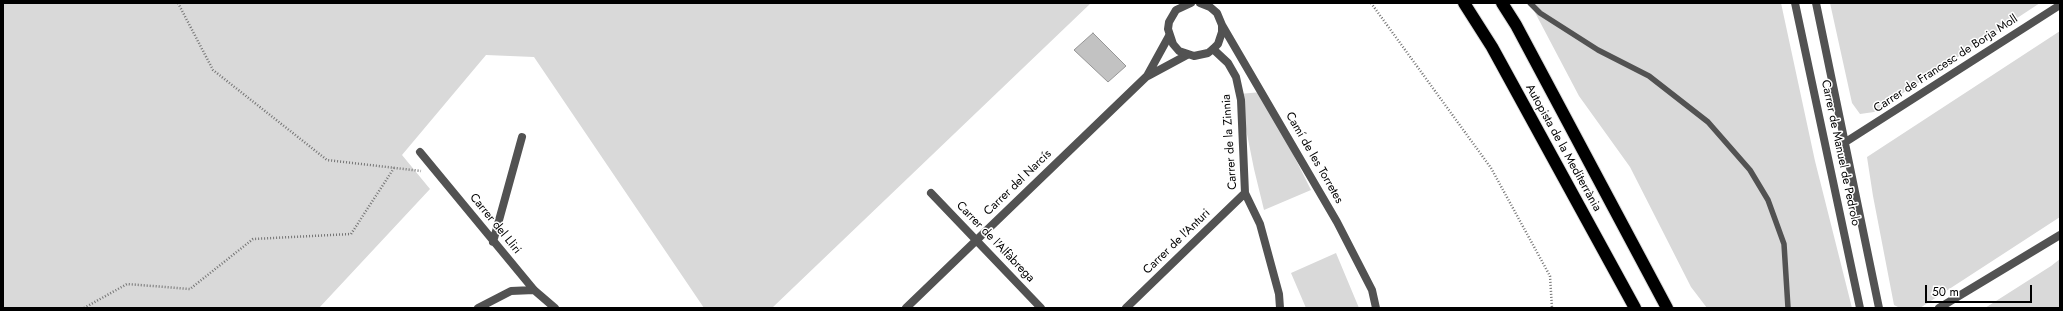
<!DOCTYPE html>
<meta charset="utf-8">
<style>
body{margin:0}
#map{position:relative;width:2063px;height:311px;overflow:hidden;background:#fff;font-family:Jost,sans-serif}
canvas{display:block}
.frame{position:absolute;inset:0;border:4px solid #000;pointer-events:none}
.scale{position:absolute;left:1925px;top:285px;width:107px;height:18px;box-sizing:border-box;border:2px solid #000;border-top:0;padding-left:5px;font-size:12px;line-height:14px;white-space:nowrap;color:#000;-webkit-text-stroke:3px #fff;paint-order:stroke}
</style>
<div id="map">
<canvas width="2063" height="311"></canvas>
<div class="frame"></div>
<div class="scale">50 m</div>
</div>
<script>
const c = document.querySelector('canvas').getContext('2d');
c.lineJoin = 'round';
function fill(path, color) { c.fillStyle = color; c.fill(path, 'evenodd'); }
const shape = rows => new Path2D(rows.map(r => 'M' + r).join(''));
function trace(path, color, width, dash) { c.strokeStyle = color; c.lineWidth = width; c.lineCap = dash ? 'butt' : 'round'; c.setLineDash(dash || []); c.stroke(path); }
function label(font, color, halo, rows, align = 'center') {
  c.font = font + ' Jost,sans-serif'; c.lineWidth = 3; c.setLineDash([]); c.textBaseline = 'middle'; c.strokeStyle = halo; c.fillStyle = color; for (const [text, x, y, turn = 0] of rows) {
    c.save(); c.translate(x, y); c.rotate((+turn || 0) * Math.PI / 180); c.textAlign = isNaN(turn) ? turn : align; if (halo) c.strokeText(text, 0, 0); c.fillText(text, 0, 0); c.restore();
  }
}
const green = shape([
 [3,3,1091,3,772,308,704,308,534,57,486,55,402,155,430,189,319,308,3,308],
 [1530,3,1781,3,1815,161,1852,308,1707,308,1691,287,1630,167,1579,96],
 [1830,3,2040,3,1874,112,1860,114,1852,103],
 [2060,31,2060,217,1920,308,1900,308,1894,305,1873,196,1867,157],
 [1262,92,1311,190,1264,210,1254,169,1239,94],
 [1336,253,1359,308,1306,308,1291,273],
 [2060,259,2060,308,1985,308,2051,266]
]);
const building = shape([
 [1093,33,1126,66,1108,82,1074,50,1093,33]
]);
const path = shape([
 [178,3,213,70,327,160,421,171],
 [1371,3,1491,168,1550,276,1552,308],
 [84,308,127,284,190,289,253,239,351,234,394,168]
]);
const service = shape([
 [1530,3,1540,13,1598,50,1649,76,1708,122,1750,170,1768,200,1784,244,1788,308]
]);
const minor = shape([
 [1795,3,1860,308],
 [1816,3,1879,308],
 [1213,49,1228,63,1236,77,1241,100,1245,193,1260,224,1279,294,1280,308],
 [1148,76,1187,55],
 [1844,143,2060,5],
 [420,152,534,290,555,308],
 [931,193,1041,308],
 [493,242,522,137],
 [478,308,511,291,534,290],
 [906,308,1147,76,1169,36],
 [1126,308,1245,193],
 [1939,308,2060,235]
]);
const tertiary = shape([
 [1191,3,1176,10,1169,22,1168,29,1173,44,1179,51,1194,56,1208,53,1213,49,1218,44,1222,32,1222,25,1217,13,1210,7,1200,3],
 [1222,25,1337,222,1372,290,1376,308]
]);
const motorway = shape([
 [1464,3,1492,47,1635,308],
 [1502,3,1516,25,1667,308]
]);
const streetNames = [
 ["Carrer de Francesc de Borja Moll",1946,64,-33],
 ["Carrer de la Zinnia",1230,142,-94],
 ["Autopista de la Mediterrània",1563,148,61],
 ["Carrer de Manuel de Pedrolo",1840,153,78],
 ["Camí de les Torretes",1314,158,60],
 ["Carrer del Narcís",1018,183,-44],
 ["Carrer del Lliri",495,224,51],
 ["Carrer de l'Alfàbrega",995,242,46],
 ["Carrer de l'Anturi",1177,242,-44]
];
fill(green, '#d9d9d9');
fill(building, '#c2c2c2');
trace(building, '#969696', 1);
trace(motorway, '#dbdbdb', 14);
trace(path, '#747474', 2.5, [1, 2]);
trace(service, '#525252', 5.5);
trace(minor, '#525252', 8);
trace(tertiary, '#525252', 8);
trace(motorway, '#000', 12);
label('12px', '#000', '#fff', streetNames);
</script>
